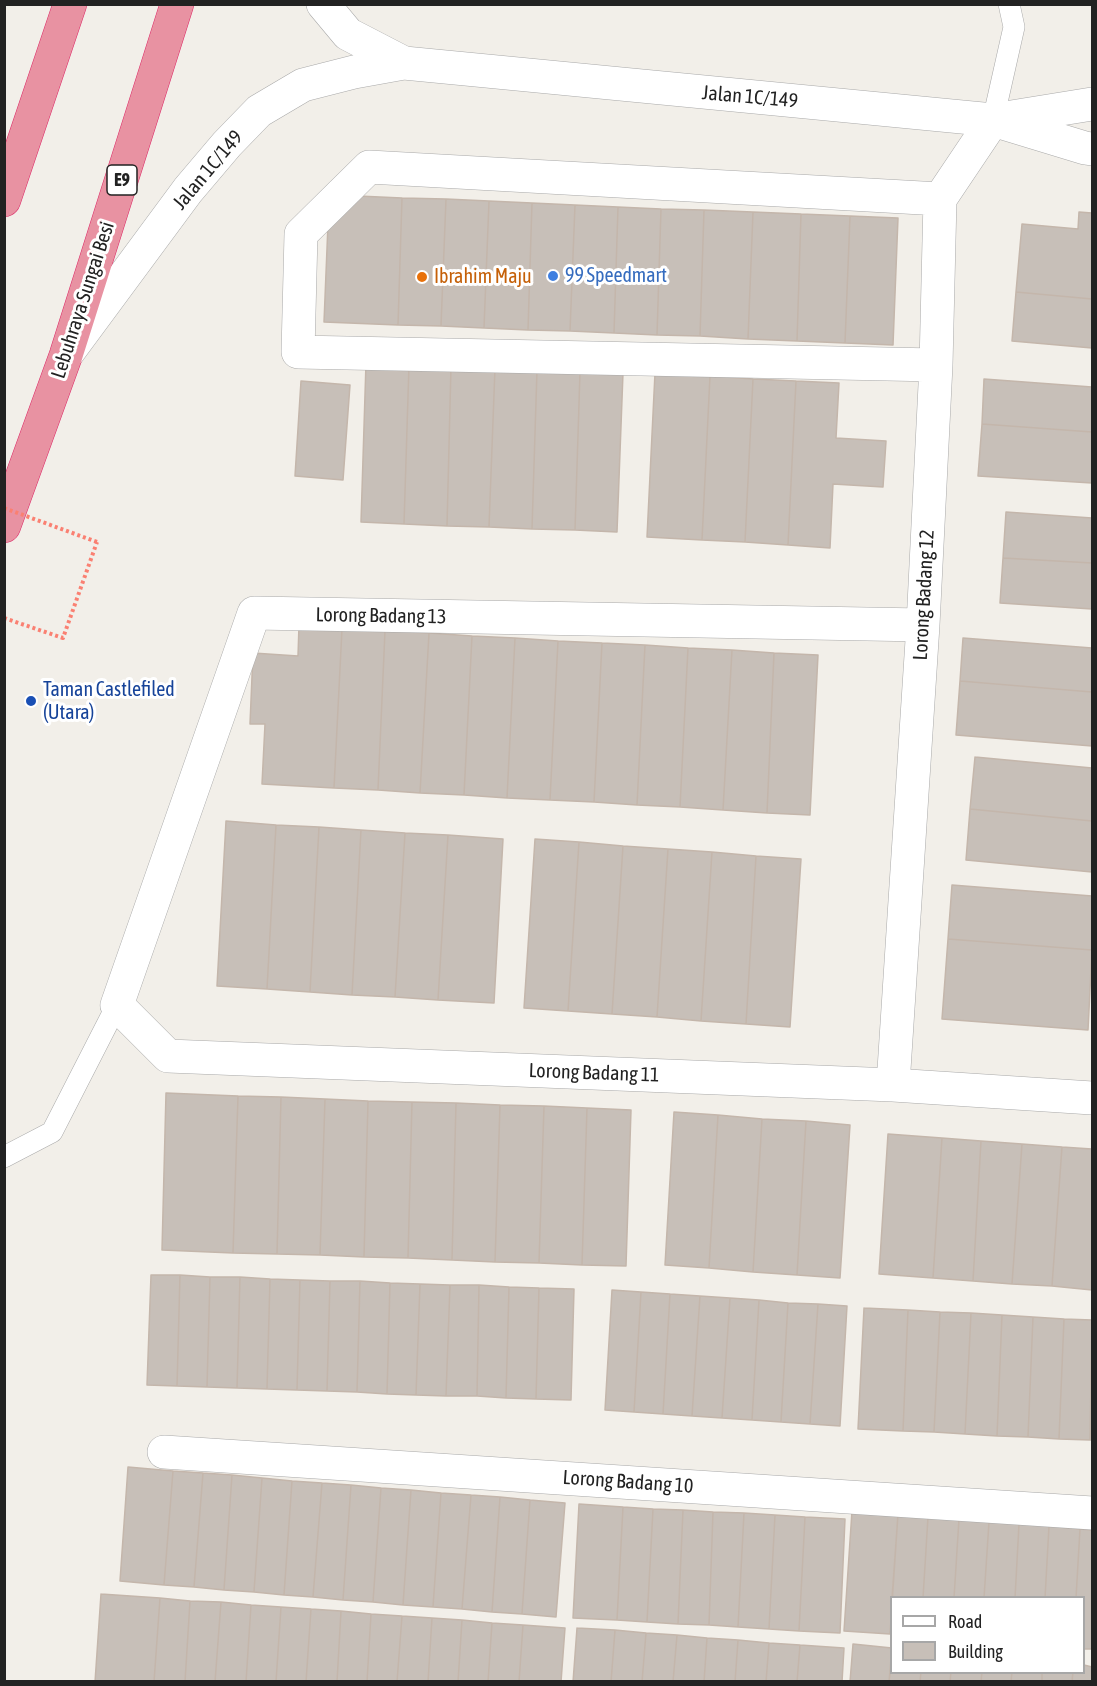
<!DOCTYPE html>
<style>
body{margin:0}
#map{position:relative;width:1097px;height:1686px;overflow:hidden;background:#f2efe9;font-family:"Asap Condensed",sans-serif}
canvas{display:block}
.frame{position:absolute;inset:0;border:6px solid #222;pointer-events:none}
.legend{position:absolute;left:890px;top:1596px;width:195px;height:78px;box-sizing:border-box;background:#fff;border:2px solid #a7a7a7;margin:0;padding:8px 10px;list-style:none;font-size:18px;color:#222}
.legend li{display:flex;align-items:center;gap:12px;height:30px}
.legend b{width:30px;border:2px solid #a7a7a7}
</style>
<div id="map">
<canvas width="1097" height="1686"></canvas>
<div class="frame"></div>
<ul class="legend">
<li><b style="height:8px;background:#fff"></b>Road</li>
<li><b style="height:16px;background:#c7bfb8"></b>Building</li>
</ul>
</div>
<script>
const c = document.querySelector('canvas').getContext('2d');
c.lineJoin = 'round';
function fill(path, color) { c.fillStyle = color; c.fill(path, 'evenodd'); }
const shape = rows => new Path2D(rows.map(r => 'M' + r).join(''));
function trace(path, color, width, dash) { c.strokeStyle = color; c.lineWidth = width; c.lineCap = dash ? 'butt' : 'round'; c.setLineDash(dash || []); c.stroke(path); }
function label(font, color, halo, rows, align = 'center') {
  c.font = font + ' "Asap Condensed",sans-serif'; c.lineWidth = 6; c.setLineDash([]); c.textBaseline = 'middle'; c.strokeStyle = halo; c.fillStyle = color; for (const [text, x, y, turn = 0] of rows) {
    c.save(); c.translate(x, y); c.rotate((+turn || 0) * Math.PI / 180); c.textAlign = isNaN(turn) ? turn : align; if (halo) c.strokeText(text, 0, 0); c.fillText(text, 0, 0); c.restore();
  }
}
const building = shape([
 [358,196,402,198,398,325,324,322,328,224,358,196],
 [402,198,446,199,441,326,398,325,402,198],
 [446,199,489,201,484,328,441,326,446,199],
 [489,201,532,203,528,330,484,328,489,201],
 [532,203,575,205,570,331,528,330,532,203],
 [575,205,618,207,614,333,570,331,575,205],
 [618,207,661,209,657,335,614,333,618,207],
 [661,209,704,210,700,336,657,335,661,209],
 [704,210,753,212,748,339,700,336,704,210],
 [753,212,801,214,797,341,748,339,753,212],
 [1079,212,1092,213,1092,299,1016,292,1022,224,1078,229,1079,212],
 [801,214,850,216,845,343,797,341,801,214],
 [850,216,898,218,893,345,845,343,850,216],
 [1016,292,1092,299,1092,348,1012,341,1016,292],
 [366,363,409,365,404,524,361,522,366,363],
 [409,365,451,366,447,526,404,524,409,365],
 [451,366,495,368,489,527,447,526,451,366],
 [495,368,537,370,532,529,489,527,495,368],
 [537,370,580,372,575,530,532,529,537,370],
 [580,372,623,373,617,532,575,530,580,372],
 [655,373,710,376,702,540,647,537,655,373],
 [710,376,753,379,745,542,702,540,710,376],
 [753,379,796,381,788,545,745,542,753,379],
 [984,379,1092,387,1092,432,982,424,984,379],
 [301,381,350,385,343,480,295,476,301,381],
 [796,381,839,383,836,438,886,441,883,487,833,484,830,548,788,545,796,381],
 [982,424,1092,432,1092,483,978,476,982,424],
 [1006,512,1092,518,1092,563,1003,558,1006,512],
 [1003,558,1092,563,1092,609,1000,603,1003,558],
 [299,625,342,629,334,788,262,784,265,724,250,724,253,653,298,656,299,625],
 [342,629,385,631,378,790,334,788,342,629],
 [385,631,429,633,420,793,378,790,385,631],
 [429,633,472,636,464,795,420,793,429,633],
 [472,636,515,638,507,798,464,795,472,636],
 [515,638,558,641,550,800,507,798,515,638],
 [963,638,1092,648,1092,692,960,681,963,638],
 [558,641,602,643,594,802,550,800,558,641],
 [602,643,645,645,637,805,594,802,602,643],
 [645,645,688,648,680,807,637,805,645,645],
 [688,648,732,650,723,810,680,807,688,648],
 [732,650,774,653,767,813,723,810,732,650],
 [774,653,818,655,810,815,767,813,774,653],
 [960,681,1092,692,1092,746,956,735,960,681],
 [975,757,1092,768,1092,821,970,809,975,757],
 [970,809,1092,821,1092,872,966,860,970,809],
 [226,821,276,825,267,989,217,986,226,821],
 [276,825,319,827,310,992,267,989,276,825],
 [319,827,361,830,352,995,310,992,319,827],
 [361,830,405,833,395,997,352,995,361,830],
 [405,833,448,835,438,1000,395,997,405,833],
 [448,835,503,839,494,1003,438,1000,448,835],
 [535,839,579,842,568,1011,524,1008,535,839],
 [579,842,623,846,612,1014,568,1011,579,842],
 [623,846,668,849,657,1017,612,1014,623,846],
 [668,849,712,852,701,1021,657,1017,668,849],
 [712,852,756,856,746,1024,701,1021,712,852],
 [756,856,801,859,790,1027,746,1024,756,856],
 [952,885,1092,896,1092,950,948,939,952,885],
 [948,939,1092,950,1088,1030,942,1019,948,939],
 [166,1093,238,1096,233,1253,162,1250,166,1093],
 [238,1096,281,1097,277,1254,233,1253,238,1096],
 [281,1097,325,1099,320,1255,277,1254,281,1097],
 [325,1099,368,1101,364,1257,320,1255,325,1099],
 [368,1101,412,1102,408,1258,364,1257,368,1101],
 [412,1102,456,1103,452,1260,408,1258,412,1102],
 [456,1103,500,1105,495,1262,452,1260,456,1103],
 [500,1105,544,1106,539,1263,495,1262,500,1105],
 [544,1106,587,1108,582,1265,539,1263,544,1106],
 [587,1108,631,1110,626,1266,582,1265,587,1108],
 [674,1112,718,1115,709,1268,665,1265,674,1112],
 [718,1115,762,1119,753,1272,709,1268,718,1115],
 [762,1119,806,1121,797,1275,753,1272,762,1119],
 [806,1121,850,1125,840,1278,797,1275,806,1121],
 [888,1134,942,1138,933,1278,879,1274,888,1134],
 [942,1138,981,1141,973,1281,933,1278,942,1138],
 [981,1141,1022,1144,1012,1284,973,1281,981,1141],
 [1022,1144,1062,1147,1052,1286,1012,1284,1022,1144],
 [1062,1147,1092,1149,1092,1290,1052,1286,1062,1147],
 [151,1275,180,1275,177,1386,147,1385,151,1275],
 [180,1275,210,1277,207,1387,177,1386,180,1275],
 [210,1277,240,1277,237,1388,207,1387,210,1277],
 [240,1277,270,1279,267,1389,237,1388,240,1277],
 [270,1279,300,1280,297,1390,267,1389,270,1279],
 [300,1280,330,1281,327,1391,297,1390,300,1280],
 [330,1281,360,1281,357,1392,327,1391,330,1281],
 [360,1281,390,1283,387,1394,357,1392,360,1281],
 [390,1283,420,1284,416,1395,387,1394,390,1283],
 [420,1284,450,1285,446,1396,416,1395,420,1284],
 [450,1285,479,1285,477,1396,446,1396,450,1285],
 [479,1285,509,1287,506,1398,477,1396,479,1285],
 [509,1287,539,1288,536,1399,506,1398,509,1287],
 [539,1288,574,1289,571,1400,536,1399,539,1288],
 [612,1290,641,1292,634,1412,605,1410,612,1290],
 [641,1292,670,1294,663,1414,634,1412,641,1292],
 [670,1294,700,1296,692,1416,663,1414,670,1294],
 [700,1296,730,1298,722,1418,692,1416,700,1296],
 [730,1298,759,1300,752,1420,722,1418,730,1298],
 [759,1300,788,1303,781,1422,752,1420,759,1300],
 [788,1303,818,1304,810,1424,781,1422,788,1303],
 [818,1304,847,1306,840,1426,810,1424,818,1304],
 [864,1308,908,1310,903,1431,858,1429,864,1308],
 [908,1310,940,1312,934,1432,903,1431,908,1310],
 [940,1312,971,1313,965,1434,934,1432,940,1312],
 [971,1313,1002,1315,997,1436,965,1434,971,1313],
 [1002,1315,1033,1317,1028,1437,997,1436,1002,1315],
 [1033,1317,1064,1319,1059,1439,1028,1437,1033,1317],
 [1064,1319,1092,1320,1090,1440,1059,1439,1064,1319],
 [1092,1379,1092,1440,1090,1440,1092,1379],
 [128,1467,173,1471,164,1585,120,1581,128,1467],
 [173,1471,203,1473,194,1587,164,1585,173,1471],
 [203,1473,232,1475,224,1590,194,1587,203,1473],
 [232,1475,262,1478,254,1592,224,1590,232,1475],
 [262,1478,292,1481,284,1595,254,1592,262,1478],
 [292,1481,322,1483,313,1597,284,1595,292,1481],
 [322,1483,351,1485,343,1600,313,1597,322,1483],
 [351,1485,381,1488,373,1602,343,1600,351,1485],
 [381,1488,411,1490,403,1605,373,1602,381,1488],
 [411,1490,441,1493,433,1607,403,1605,411,1490],
 [441,1493,471,1495,462,1609,433,1607,441,1493],
 [471,1495,500,1497,492,1612,462,1609,471,1495],
 [500,1497,530,1500,522,1614,492,1612,500,1497],
 [530,1500,565,1503,556,1617,522,1614,530,1500],
 [579,1504,623,1507,617,1620,573,1618,579,1504],
 [623,1507,653,1509,647,1622,617,1620,623,1507],
 [653,1509,683,1510,678,1624,647,1622,653,1509],
 [683,1510,713,1512,709,1625,678,1624,683,1510],
 [852,1511,898,1514,890,1634,844,1631,852,1511],
 [713,1512,744,1513,738,1627,709,1625,713,1512],
 [744,1513,775,1515,769,1629,738,1627,744,1513],
 [898,1514,928,1517,923,1598,892,1598,898,1514],
 [775,1515,805,1517,799,1631,769,1629,775,1515],
 [805,1517,845,1519,840,1633,799,1631,805,1517],
 [928,1517,959,1519,954,1598,923,1598,928,1517],
 [959,1519,989,1522,984,1598,954,1598,959,1519],
 [989,1522,1019,1524,1015,1598,984,1598,989,1522],
 [1019,1524,1049,1526,1045,1598,1015,1598,1019,1524],
 [1049,1526,1080,1529,1076,1598,1045,1598,1049,1526],
 [1080,1529,1092,1530,1092,1649,1084,1649,1084,1598,1076,1598,1080,1529],
 [101,1594,160,1598,154,1682,95,1682,101,1594],
 [160,1598,190,1601,185,1682,154,1682,160,1598],
 [190,1601,221,1602,215,1682,185,1682,190,1601],
 [221,1602,251,1605,246,1682,215,1682,221,1602],
 [251,1605,281,1607,276,1682,246,1682,251,1605],
 [281,1607,311,1609,306,1682,276,1682,281,1607],
 [311,1609,341,1611,337,1682,306,1682,311,1609],
 [341,1611,371,1614,367,1682,337,1682,341,1611],
 [371,1614,402,1616,397,1682,367,1682,371,1614],
 [402,1616,432,1618,428,1682,397,1682,402,1616],
 [432,1618,462,1620,458,1682,428,1682,432,1618],
 [462,1620,492,1623,488,1682,458,1682,462,1620],
 [492,1623,523,1625,519,1682,488,1682,492,1623],
 [523,1625,565,1628,561,1682,519,1682,523,1625],
 [577,1628,615,1630,611,1682,573,1682,577,1628],
 [615,1630,646,1633,642,1682,611,1682,615,1630],
 [646,1633,677,1635,673,1682,642,1682,646,1633],
 [677,1635,707,1638,704,1682,673,1682,677,1635],
 [707,1638,738,1640,735,1682,704,1682,707,1638],
 [738,1640,769,1643,766,1682,735,1682,738,1640],
 [769,1643,800,1645,797,1682,766,1682,769,1643],
 [853,1644,892,1648,889,1682,850,1682,853,1644],
 [800,1645,844,1648,842,1682,797,1682,800,1645],
 [892,1659,892,1672,921,1672,920,1682,889,1682,892,1659],
 [1084,1665,1092,1667,1092,1682,1072,1682,1073,1672,1084,1672,1084,1665],
 [921,1672,951,1672,950,1682,920,1682,921,1672],
 [951,1672,982,1672,981,1682,950,1682,951,1672],
 [982,1672,1012,1672,1011,1682,981,1682,982,1672],
 [1012,1672,1042,1672,1042,1682,1011,1682,1012,1672],
 [1042,1672,1073,1672,1072,1682,1042,1682,1042,1672]
]);
const path = shape([
 [4,618,63,638,97,542]
]);
const service = shape([
 [993,120,1014,27,1009,4],
 [4,1157,52,1132,117,1005]
]);
const minor = shape([
 [936,365,298,352,301,234,369,167,940,199],
 [923,625,254,613,117,1005,168,1056,893,1085,1092,1098],
 [893,1085,923,625,936,365,940,199,993,120,1092,104],
 [164,1452,1092,1513]
]);
const tertiary = shape([
 [323,4,348,34,404,63],
 [69,351,188,190,227,144,259,111,303,85,354,72,404,63,993,120,1085,148,1092,149]
]);
const motorway = shape([
 [4,200,70,4],
 [4,526,66,355,177,4]
]);
const pathBridge = shape([
 [4,508,97,542]
]);
const markers = [
 [553,276,6,"#3f7fe0"],
 [422,277,6,"#e8710a"],
 [31,701,6,"#1a4fb4"]
];
const shields = [
 [122,180,30]
];
const shieldNames = [
 ["E9",122,180]
];
const streetNames = [
 ["Jalan 1C/149",750,97,5],
 ["Jalan 1C/149",208,170,-50],
 ["Lebuhraya Sungai Besi",83,300,-72],
 ["Lorong Badang 12",924,595,-87],
 ["Lorong Badang 13",381,616,1],
 ["Lorong Badang 11",594,1073,2],
 ["Lorong Badang 10",628,1482,4]
];
const shopNames = [
 ["99 Speedmart",565,276]
];
const foodNames = [
 ["Ibrahim Maju",434,277]
];
const transitNames = [
 ["Taman Castlefiled",43,690],
 ["(Utara)",43,713]
];
fill(building, '#c7bfb8');
trace(building, '#c4b6ab', 1.5);
trace(service, '#a9a9a9', 22);
trace(minor, '#a9a9a9', 34);
trace(tertiary, '#a9a9a9', 34);
trace(motorway, '#dc2a67', 34);
trace(path, '#fa8072', 4, [3, 3]);
trace(service, '#fff', 21);
trace(minor, '#fff', 33);
trace(tertiary, '#fff', 33);
trace(motorway, '#e892a2', 33);
trace(pathBridge, '#fa8072', 4, [3, 3]);
for (const [x, y, r, color] of markers) { const dot = new Path2D(); dot.arc(x, y, r, 0, 2 * Math.PI); c.fillStyle = color; c.fill(dot); trace(dot, '#fff', 2); }
for (const [x, y, w] of shields) { const box = new Path2D(); box.roundRect(x - w / 2, y - 15, w, 30, 4.5); c.fillStyle = '#fff'; c.fill(box); trace(box, '#222', 1.5); }
label('bold 18px', '#222', null, shieldNames);
label('20px', '#222', '#fff', streetNames);
label('20px', '#366cbe', '#fff', shopNames, 'left');
label('20px', '#c56008', '#fff', foodNames, 'left');
label('20px', '#164399', '#fff', transitNames, 'left');
</script>
